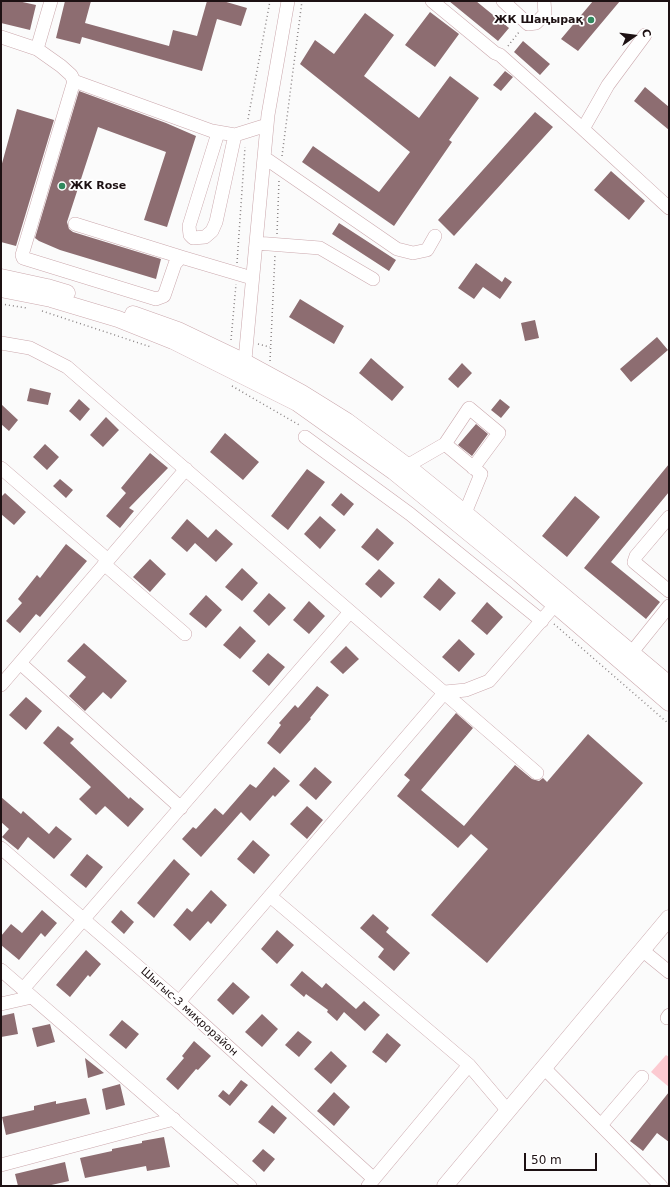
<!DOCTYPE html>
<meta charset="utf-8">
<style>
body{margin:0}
#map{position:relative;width:670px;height:1187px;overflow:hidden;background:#fbfbfb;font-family:"DejaVu Sans",sans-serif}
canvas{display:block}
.frame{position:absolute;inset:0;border:2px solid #1d1113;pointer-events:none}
.north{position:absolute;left:614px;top:16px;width:40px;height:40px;-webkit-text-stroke:3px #fff;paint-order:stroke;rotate:76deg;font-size:11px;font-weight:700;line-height:16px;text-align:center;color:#1d1113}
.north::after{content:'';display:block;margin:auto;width:14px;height:18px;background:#1d1113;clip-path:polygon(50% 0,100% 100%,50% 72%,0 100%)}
.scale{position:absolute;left:524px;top:1153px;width:73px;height:18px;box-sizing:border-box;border:2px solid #1d1113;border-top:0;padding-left:5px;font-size:12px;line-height:14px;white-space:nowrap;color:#1d1113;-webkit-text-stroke:3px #fff;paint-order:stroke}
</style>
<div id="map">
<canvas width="670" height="1187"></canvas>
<div class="frame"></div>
<div class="north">С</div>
<div class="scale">50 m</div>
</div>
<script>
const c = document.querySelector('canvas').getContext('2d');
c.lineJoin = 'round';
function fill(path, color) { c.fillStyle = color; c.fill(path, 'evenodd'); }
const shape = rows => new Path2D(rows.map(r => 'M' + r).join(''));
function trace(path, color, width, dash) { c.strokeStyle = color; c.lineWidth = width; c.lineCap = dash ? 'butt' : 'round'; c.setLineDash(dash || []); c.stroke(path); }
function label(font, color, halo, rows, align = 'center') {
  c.font = font + ' "DejaVu Sans",sans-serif'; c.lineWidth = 3.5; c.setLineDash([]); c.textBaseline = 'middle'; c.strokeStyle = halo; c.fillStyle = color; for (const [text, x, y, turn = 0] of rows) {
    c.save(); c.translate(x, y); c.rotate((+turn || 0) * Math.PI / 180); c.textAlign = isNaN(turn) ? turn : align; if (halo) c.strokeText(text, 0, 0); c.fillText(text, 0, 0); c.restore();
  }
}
const green = shape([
 [666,1055,669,1057,669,1087,651,1072]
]);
const building = shape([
 [1,1,18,1,36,5,30,30,1,23],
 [65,1,91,1,85,23,169,46,173,30,197,36,207,1,223,1,247,8,241,26,217,19,202,71,82,37,80,44,56,38],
 [449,1,476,1,509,28,498,41],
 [593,1,620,1,578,51,561,39],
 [430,12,459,34,435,67,405,45],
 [365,13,394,35,364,76,419,118,450,76,479,98,449,140,452,142,394,226,302,162,313,146,379,192,410,152,300,64,315,40,334,54],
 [523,41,550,64,540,75,514,52],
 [505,71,513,77,501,91,493,85],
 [645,87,669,107,669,130,634,101],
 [79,91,166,123,196,136,167,227,144,220,166,152,98,127,67,222,69,229,73,232,161,259,156,279,60,250,39,241,35,238],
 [17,109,54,120,16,246,1,242,1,167],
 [535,112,553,127,454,236,438,220],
 [611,171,645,201,629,220,594,190],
 [339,223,396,260,389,271,332,234],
 [476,263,502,282,505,277,512,282,500,299,483,287,474,299,458,288],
 [300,299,344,326,334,344,289,317],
 [535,320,539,338,525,341,521,323],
 [657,337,668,350,631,382,620,369],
 [371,358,404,387,392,401,359,373],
 [462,363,472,373,458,388,448,379],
 [30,388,51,393,48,405,27,401],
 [79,399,90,409,80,421,69,411],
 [500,399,510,407,501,418,491,410],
 [1,404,18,420,9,431,1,424],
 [106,417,119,430,103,447,90,435],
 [476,424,488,434,472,456,458,445],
 [225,433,259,462,243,480,210,452],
 [45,444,59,457,47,470,33,457],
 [150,453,168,468,129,508,134,511,120,528,106,516,126,493,121,488],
 [669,464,669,492,611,562,660,602,646,619,584,568],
 [307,469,325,482,288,530,271,516],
 [60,479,73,490,66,498,53,486],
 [5,493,26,512,14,525,1,514,1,497],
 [341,493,354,504,344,516,331,505],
 [575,496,600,517,567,557,542,536],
 [320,516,336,530,320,549,304,534],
 [187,519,208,538,216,529,233,544,216,562,195,543,187,552,171,538],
 [377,528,394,543,378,561,361,547],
 [66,544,87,561,40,617,36,614,20,633,6,621,22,603,18,599,37,575,40,578],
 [150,559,166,574,150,592,133,577],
 [242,568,258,583,242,601,225,587],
 [379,569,395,583,381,598,365,584],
 [439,578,456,593,440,611,423,597],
 [269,593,286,608,269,626,253,611],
 [206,595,222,610,206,628,189,614],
 [309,601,325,616,309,634,293,620],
 [487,602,503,617,487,635,471,621],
 [240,626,256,641,240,659,223,645],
 [459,639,475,654,459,672,442,657],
 [84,643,127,681,111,699,103,692,85,711,69,696,86,677,67,661],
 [346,646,359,659,343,674,330,662],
 [268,653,285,667,269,686,252,671],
 [317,686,329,695,310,718,311,719,280,754,267,743,281,725,279,723,295,705,298,708],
 [26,697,42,711,26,730,9,715],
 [456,713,473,728,421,790,464,826,515,765,532,779,539,781,543,778,547,782,588,734,643,783,487,963,431,915,488,849,471,834,458,848,397,796,410,780,404,775],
 [58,726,74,739,70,743,129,799,130,797,144,809,128,827,105,806,96,815,79,799,91,787,43,743],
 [274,767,290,781,275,797,273,795,250,821,241,812,201,857,182,839,193,827,196,829,215,808,223,815,250,784,256,788],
 [315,767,332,782,316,800,299,785],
 [1,797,21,814,23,811,49,834,56,826,72,839,54,859,28,837,18,850,2,837,9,829,1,822],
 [307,806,323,820,307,839,290,824],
 [253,840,270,855,254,874,237,859],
 [87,854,103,867,86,888,70,875],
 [174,859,190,874,154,918,137,903],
 [211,890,227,905,211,924,208,921,190,941,173,925,187,908,192,912],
 [42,910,57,923,45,937,41,933,19,960,1,945,1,936,11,924,22,933],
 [121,910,134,922,124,934,111,922],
 [373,914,389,928,386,932,410,953,394,971,378,957,384,949,360,928],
 [277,930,294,945,277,964,261,949],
 [86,950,101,964,90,977,88,975,70,997,56,985],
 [302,971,322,988,326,983,356,1009,364,1001,380,1015,365,1031,344,1012,337,1021,327,1012,328,1010,306,994,304,997,290,985],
 [233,982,250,997,233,1015,217,1000],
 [14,1013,18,1034,1,1037,1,1016],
 [262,1014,278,1029,262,1047,245,1032],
 [122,1020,139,1034,126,1049,109,1035],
 [50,1024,55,1042,37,1047,32,1028],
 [298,1031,312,1042,299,1057,285,1045],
 [387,1033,401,1045,386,1063,372,1052],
 [194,1041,211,1056,198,1070,196,1069,178,1090,166,1079,184,1058,182,1056],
 [331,1051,347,1066,331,1084,314,1069],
 [85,1058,104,1073,88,1078],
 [241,1080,248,1085,230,1106,218,1096,223,1090,229,1095],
 [120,1084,125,1105,106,1110,102,1089],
 [334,1092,350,1107,334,1126,317,1111],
 [669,1092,669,1142,657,1133,643,1151,630,1141],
 [86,1098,90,1114,6,1135,2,1117,34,1110,34,1106,56,1101,56,1104],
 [272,1105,287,1118,274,1134,258,1122],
 [164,1137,170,1167,147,1171,146,1166,85,1178,80,1158,112,1151,112,1149,142,1143,142,1141],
 [263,1149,275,1159,264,1172,252,1161],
 [65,1162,69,1181,47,1186,18,1186,15,1174]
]);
const path = shape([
 [508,46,519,32],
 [248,119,270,1],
 [282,156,302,1],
 [277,234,279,181],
 [237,263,245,147],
 [1,304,27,308],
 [42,311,151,347],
 [231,340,236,284],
 [258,344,270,347],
 [270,361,275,255],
 [232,386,301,426],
 [554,624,669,724]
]);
const minor = shape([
 [432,1,495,53,500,55,583,129],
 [503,1,528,24,536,23,545,14,544,1],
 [645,35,608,85,583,129,669,208],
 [1,37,37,49,61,66,71,75,74,81,212,131,235,135,267,125],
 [37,49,51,1],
 [74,81,22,255,23,258,156,299,164,296,175,264,181,257,252,278],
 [218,133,189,226,190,235,193,238,205,237,212,231,216,222,235,135],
 [265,158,397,249,413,253,427,250,435,236],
 [75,224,181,257],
 [256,243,320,248,373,279],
 [1,343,30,348,67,367,537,773],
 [244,370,268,115,288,1],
 [305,437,410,514,542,621],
 [445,444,469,408,499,433,473,468],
 [1,468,108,560],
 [400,470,445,444,481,474,465,513,459,520],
 [669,517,636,556,634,562,669,591],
 [104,564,185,634],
 [632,652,669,606],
 [20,663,181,808],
 [1,685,186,469],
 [1,848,179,1002,374,1179],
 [270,896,469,1065,508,1111],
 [642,950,669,972],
 [1,970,250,1186],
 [23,989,350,612],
 [179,1002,445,692,466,690,489,681,561,598],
 [1,1004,32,997],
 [667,1018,669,1015],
 [544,1068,661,1186],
 [601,1125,642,1077],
 [1,1165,174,1119],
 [368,1186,469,1065]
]);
const major = shape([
 [1,277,47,287,67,293],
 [1,289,51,299,118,319,173,341,297,403,394,472,519,574,669,703],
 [133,314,178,330,245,362,302,393,347,421,406,465,465,513,669,684],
 [445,1186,669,918]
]);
const markers = [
 [591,20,4,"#31895e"],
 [62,186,4,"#31895e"]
];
const poiNames = [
 ["ЖК Шаңырақ",583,20],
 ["ЖК Rose",70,186,"left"]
];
const streetNames = [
 ["Шыгыс-3 микрорайон",189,1012,42]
];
fill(green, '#fccad1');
fill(building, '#8d6d71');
trace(minor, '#cba8ad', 14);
trace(major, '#cba8ad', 17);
trace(path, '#8b8586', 1.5, [1, 3]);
trace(minor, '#fff', 13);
trace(major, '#fff', 16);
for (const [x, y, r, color] of markers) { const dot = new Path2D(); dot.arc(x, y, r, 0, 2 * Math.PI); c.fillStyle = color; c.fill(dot); trace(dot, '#fff', 1.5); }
label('bold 11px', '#1d1113', '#fff', poiNames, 'right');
label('11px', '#1d1113', '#fff', streetNames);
</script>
